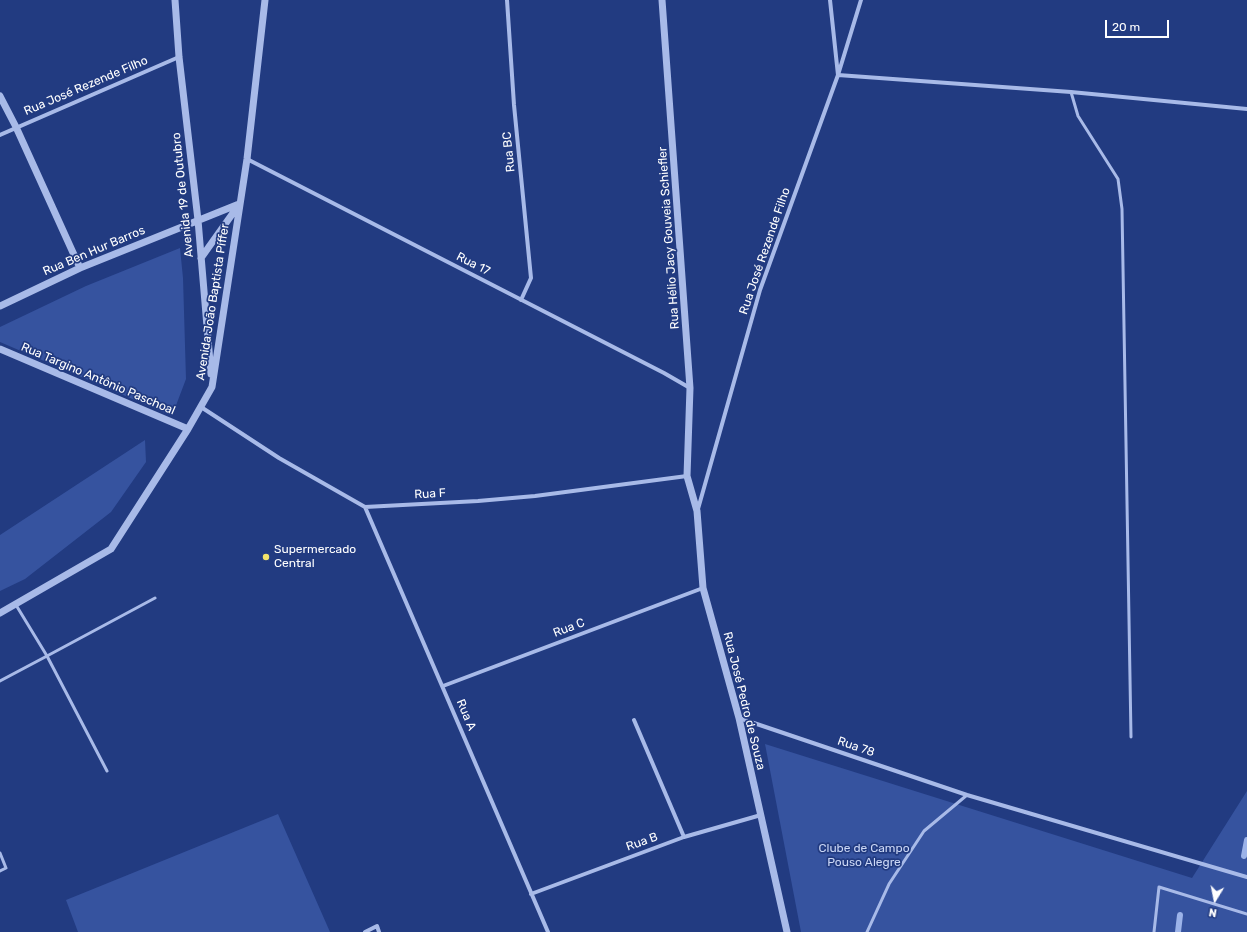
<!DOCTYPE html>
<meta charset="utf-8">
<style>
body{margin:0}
#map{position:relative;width:1247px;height:932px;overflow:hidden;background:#223b81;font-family:Rubik,sans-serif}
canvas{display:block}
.north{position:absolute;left:1195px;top:880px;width:40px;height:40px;-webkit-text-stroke:3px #223b81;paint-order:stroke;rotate:190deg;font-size:11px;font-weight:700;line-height:16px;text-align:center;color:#fff}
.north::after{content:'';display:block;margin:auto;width:14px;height:18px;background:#fff;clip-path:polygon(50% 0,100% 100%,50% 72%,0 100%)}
.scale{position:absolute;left:1105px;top:20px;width:64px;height:18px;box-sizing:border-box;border:2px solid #fff;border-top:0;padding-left:5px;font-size:12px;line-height:14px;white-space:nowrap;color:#fff;-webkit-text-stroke:3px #223b81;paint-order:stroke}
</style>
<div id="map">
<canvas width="1247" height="932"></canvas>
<div class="north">N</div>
<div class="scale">20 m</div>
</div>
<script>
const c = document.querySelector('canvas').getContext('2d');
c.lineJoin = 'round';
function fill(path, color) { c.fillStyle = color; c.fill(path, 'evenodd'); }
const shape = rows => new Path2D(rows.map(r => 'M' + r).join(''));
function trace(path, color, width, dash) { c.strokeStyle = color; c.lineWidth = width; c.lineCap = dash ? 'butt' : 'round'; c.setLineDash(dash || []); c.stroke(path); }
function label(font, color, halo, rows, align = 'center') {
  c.font = font + ' Rubik,sans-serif'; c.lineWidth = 3.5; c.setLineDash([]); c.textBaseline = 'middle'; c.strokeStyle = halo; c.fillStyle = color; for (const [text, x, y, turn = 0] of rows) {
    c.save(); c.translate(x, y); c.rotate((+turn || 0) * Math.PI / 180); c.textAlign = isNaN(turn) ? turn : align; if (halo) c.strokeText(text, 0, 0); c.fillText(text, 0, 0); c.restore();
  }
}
const green = shape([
 [180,248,183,278,186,379,172,416,0,342,0,327,86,286],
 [145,440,146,462,111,512,25,579,0,591,0,535],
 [765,744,1192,878,1247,791,1247,932,801,932],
 [278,814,330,932,78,932,66,900]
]);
const stream = shape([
 [1244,856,1247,840],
 [1178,932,1180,915]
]);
const service = shape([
 [1071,92,1078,116,1118,179,1122,209,1131,737],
 [0,681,47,656,16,605],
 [107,771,47,656,155,598],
 [0,853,6,868,0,871],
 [867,932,889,884,924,831,967,795],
 [1154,932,1159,887,1247,914]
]);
const minor = shape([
 [507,0,514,105,531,278,521,300],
 [830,0,838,75,1071,92,1247,109],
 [0,135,179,57],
 [247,159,664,373,690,388],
 [201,407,279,458,365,507,478,501,535,496,687,476],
 [365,507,548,932],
 [698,509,760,290,838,75,861,0],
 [443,686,703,588],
 [739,718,967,795,1247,877],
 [634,720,684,837],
 [531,894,684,837,761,815],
 [365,932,377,926,379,932]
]);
const tertiary = shape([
 [175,0,179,57,198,220,211,374],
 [662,0,690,388,687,476,697,511,703,588,739,718,787,932],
 [0,96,16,127,80,268],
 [201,258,238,206],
 [0,306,80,268,239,204],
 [0,349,188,429],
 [0,613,111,549,188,429,212,387,247,159,265,0]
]);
const markers = [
 [266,557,4,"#f4e36a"]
];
const streetNames = [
 ["Rua José Rezende Filho",86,86,-23],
 ["Rua BC",509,152,-96],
 ["Avenida 19 de Outubro",183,195,-96],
 ["Rua Hélio Jacy Gouveia Schiefler",669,238,-94],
 ["Rua Ben Hur Barros",94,251,-23],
 ["Rua José Rezende Filho",765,251,-71],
 ["Rua 17",473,264,27],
 ["Avenida João Baptista Píffer",213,302,-81],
 ["Rua Targino Antônio Paschoal",98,379,23],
 ["Rua F",430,494,-3],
 ["Rua C",569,628,-21],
 ["Rua José Pedro de Souza",744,701,76],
 ["Rua A",466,715,67],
 ["Rua 78",856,747,19],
 ["Rua B",642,842,-20]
];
const poiNames = [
 ["Supermercado",274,550],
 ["Central",274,564]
];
const parkNames = [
 ["Clube de Campo",864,849],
 ["Pouso Alegre",864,863]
];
fill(green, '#36539f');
trace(stream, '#9cb3e9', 6);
trace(service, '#a8bae8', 3);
trace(minor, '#a8bae8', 4);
trace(tertiary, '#a8bae8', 7);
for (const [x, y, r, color] of markers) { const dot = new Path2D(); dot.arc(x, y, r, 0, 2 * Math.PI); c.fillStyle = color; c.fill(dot); trace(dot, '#223b81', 1.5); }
label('12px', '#fff', '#223b81', streetNames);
label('12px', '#fff', '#223b81', poiNames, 'left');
label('12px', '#ccd8f6', '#223b81', parkNames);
</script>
